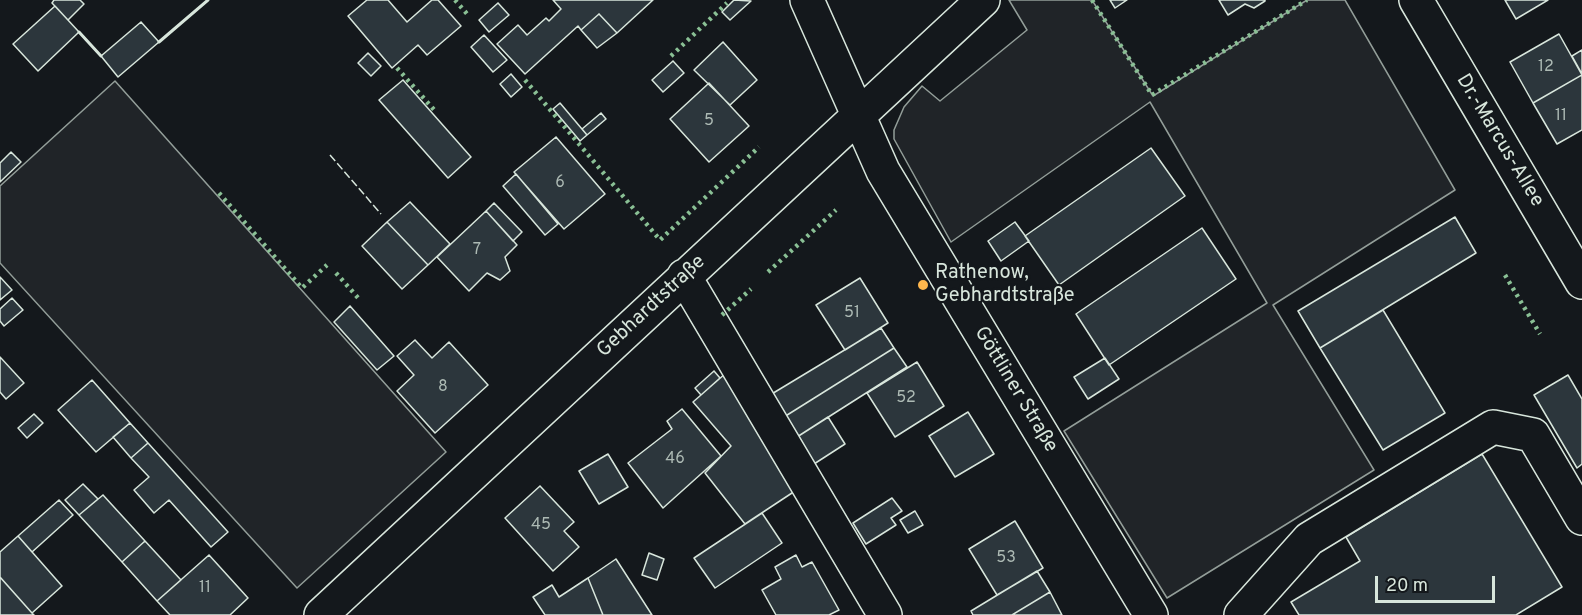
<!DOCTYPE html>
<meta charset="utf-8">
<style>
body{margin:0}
#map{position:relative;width:1582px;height:615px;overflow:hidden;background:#14181c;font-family:Overpass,sans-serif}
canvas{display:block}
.scale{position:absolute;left:1375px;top:576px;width:120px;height:27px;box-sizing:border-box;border:3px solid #d8e6dc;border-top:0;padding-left:8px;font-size:18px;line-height:21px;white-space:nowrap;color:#d8e6dc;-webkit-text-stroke:4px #14181c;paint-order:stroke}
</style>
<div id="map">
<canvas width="1582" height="615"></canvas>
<div class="scale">20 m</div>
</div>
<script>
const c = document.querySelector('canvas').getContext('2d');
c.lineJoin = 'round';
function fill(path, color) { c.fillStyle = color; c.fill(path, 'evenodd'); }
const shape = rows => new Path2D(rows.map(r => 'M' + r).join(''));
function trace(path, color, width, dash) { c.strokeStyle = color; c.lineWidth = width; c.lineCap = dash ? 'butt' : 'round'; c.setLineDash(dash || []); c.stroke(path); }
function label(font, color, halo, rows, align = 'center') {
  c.font = font + ' Overpass,sans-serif'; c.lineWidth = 4.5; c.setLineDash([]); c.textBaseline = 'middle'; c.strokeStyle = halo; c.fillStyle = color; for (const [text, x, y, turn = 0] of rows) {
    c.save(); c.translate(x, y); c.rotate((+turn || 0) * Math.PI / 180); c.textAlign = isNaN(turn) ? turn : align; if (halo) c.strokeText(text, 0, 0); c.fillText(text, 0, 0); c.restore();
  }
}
const green = shape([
 [1009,0,1092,0,1153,96,1307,0,1345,0,1455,190,1273,305,1374,470,1167,598,1064,431,1267,303,1150,102,951,242,894,139,894,130,904,107,922,86,940,101,1027,30,1009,0],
 [115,81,446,452,297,588,0,263,0,186,115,81]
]);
const building = shape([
 [54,0,80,0,84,4,68,20,52,3,54,0],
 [367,0,388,0,407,22,432,0,438,0,461,26,427,55,418,45,392,68,348,16,367,0],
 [553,0,653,0,617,33,599,14,581,30,578,26,525,74,497,44,518,25,527,35,546,18,549,21,561,9,553,0],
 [734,0,751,1,730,20,722,12,734,0],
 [1110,0,1127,0,1115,8,1110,0],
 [1219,0,1265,0,1265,1,1254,8,1245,4,1228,15,1219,0],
 [1505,0,1548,0,1516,19,1505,0],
 [498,3,509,15,489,32,479,20,498,3],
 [55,6,79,32,38,71,13,44,55,6],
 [599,14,617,33,597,48,581,30,599,14],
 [141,22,159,42,118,77,101,56,141,22],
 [1559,34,1582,75,1533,103,1510,62,1559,34],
 [484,35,507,60,493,72,471,47,484,35],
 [723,42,757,80,730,105,694,70,723,42],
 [1582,50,1582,74,1572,56,1582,50],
 [368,53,381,66,371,76,358,63,368,53],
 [673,61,684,73,663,92,652,80,673,61],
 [511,74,522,87,511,97,500,84,511,74],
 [1582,75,1582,130,1557,144,1533,103,1582,75],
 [403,80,471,157,448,178,379,100,403,80],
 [709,83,749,126,709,162,670,119,709,83],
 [560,103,587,135,580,141,553,109,560,103],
 [601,113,606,119,587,135,582,129,601,113],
 [556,137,605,194,564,229,514,172,556,137],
 [1151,148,1185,196,1059,285,1025,236,1151,148],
 [11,152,21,162,0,182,0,163,11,152],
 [516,174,558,224,545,235,503,186,516,174],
 [410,202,450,244,428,265,387,222,410,202],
 [494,203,522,232,513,241,486,211,494,203],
 [486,211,517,245,505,257,510,271,500,280,487,273,469,291,437,257,486,211],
 [1455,217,1476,253,1320,348,1298,311,1455,217],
 [387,222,428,265,402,289,362,246,387,222],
 [1015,222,1029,241,1001,261,988,241,1015,222],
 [1202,228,1236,279,1109,365,1076,314,1202,228],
 [0,277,12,290,0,300,0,277],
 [860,278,888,323,845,350,816,305,860,278],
 [12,298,23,310,4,326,0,321,0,309,12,298],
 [350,306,394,356,377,370,334,322,350,306],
 [1383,310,1445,413,1383,450,1320,348,1383,310],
 [881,328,894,348,784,417,770,395,881,328],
 [415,340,432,358,449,342,488,385,435,433,397,391,414,375,397,356,415,340],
 [894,348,907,367,797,437,784,417,894,348],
 [0,357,24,383,6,399,0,392,0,357],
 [1105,358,1119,379,1088,399,1074,377,1105,358],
 [917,362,944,406,895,437,867,393,917,362],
 [714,371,720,378,701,395,695,388,714,371],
 [726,373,795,491,745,524,705,473,731,446,693,402,726,373],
 [1568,375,1582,399,1582,464,1577,468,1534,395,1568,375],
 [92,380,130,423,96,452,58,410,92,380],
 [682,409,721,456,663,508,628,463,672,429,667,421,682,409],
 [968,412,994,454,955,477,929,436,968,412],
 [34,414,43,423,27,438,18,428,34,414],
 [828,417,845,444,814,464,797,437,828,417],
 [130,423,148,443,131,458,113,437,130,423],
 [148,443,228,532,211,547,169,500,154,513,134,490,149,477,131,458,148,443],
 [608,454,628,487,599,504,579,471,608,454],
 [1482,454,1562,587,1516,615,1299,615,1291,602,1360,561,1346,537,1482,454],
 [83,484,98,499,79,515,65,500,83,484],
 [540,486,574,522,564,531,579,547,553,571,505,518,540,486],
 [103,495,145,541,122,562,79,515,103,495],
 [892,498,902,511,891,518,896,525,866,544,853,523,892,498],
 [59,500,73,515,32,552,18,536,59,500],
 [915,511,923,525,908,533,900,520,915,511],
 [762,513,782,543,715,588,694,558,762,513],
 [1015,521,1043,568,997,595,969,549,1015,521],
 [18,536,62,586,32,613,0,577,0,552,18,536],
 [145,541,181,580,157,601,122,562,145,541],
 [649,553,664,559,657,580,642,575,649,553],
 [209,555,248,598,230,615,170,615,157,601,209,555],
 [796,555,802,567,812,562,839,610,829,615,776,615,762,590,781,579,775,567,796,555],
 [616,559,652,615,603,615,588,578,616,559],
 [1037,571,1050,592,1012,615,973,615,971,611,1037,571],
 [0,577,32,613,34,615,0,615,0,577],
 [588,578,603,615,545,615,533,597,552,585,559,597,588,578],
 [1050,592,1062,615,1012,615,1050,592]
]);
const minor = shape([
 [807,0,883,171,1151,615],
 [1416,0,1582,282],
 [684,276,885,615],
 [321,615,983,0],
 [1241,615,1309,539,1493,427,1533,435,1582,518]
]);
const hedge = shape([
 [455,0,468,15],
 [1092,0,1152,95,1307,0],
 [671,56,727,3],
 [397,68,436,112],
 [525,80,660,240,759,147],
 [219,193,302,288,327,265],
 [768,272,836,210],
 [336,273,360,300],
 [1505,275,1540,334],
 [722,315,751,289]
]);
const fence = shape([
 [330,155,381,214]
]);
const wall = shape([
 [79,32,101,56],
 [159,42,208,0]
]);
const markers = [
 [923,285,6,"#ffb74d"]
];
const numberNames = [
 ["12",1546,68],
 ["11",1561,117],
 ["5",709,122],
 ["6",560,184],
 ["7",477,251],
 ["51",852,314],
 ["8",443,388],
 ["52",906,399],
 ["46",675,460],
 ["45",541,526],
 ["53",1006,559],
 ["11",205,589]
];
const streetNames = [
 ["Dr.-Marcus-Allee",1499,141,59],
 ["Gebhardtstraße",652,307,-43],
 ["Göttliner Straße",1015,390,59]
];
const poiNames = [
 ["Rathenow,",935,274],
 ["Gebhardtstraße",935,297]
];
fill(green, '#202428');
trace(green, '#939e99', 1.5);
fill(building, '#2c363c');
trace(building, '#d8e6dc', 1.5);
trace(minor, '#d8e6dc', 36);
trace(minor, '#14181c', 33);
trace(hedge, '#8ac095', 4.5, [3, 4.5]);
trace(fence, '#d8e6dc', 1.5, [8, 3]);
trace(wall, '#d8e6dc', 3);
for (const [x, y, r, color] of markers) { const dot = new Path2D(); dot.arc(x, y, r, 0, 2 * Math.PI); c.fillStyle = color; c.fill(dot); trace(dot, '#14181c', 2); }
label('16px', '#adbab4', null, numberNames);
label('20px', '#d8e6dc', '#14181c', streetNames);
label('20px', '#d8e6dc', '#14181c', poiNames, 'left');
</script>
